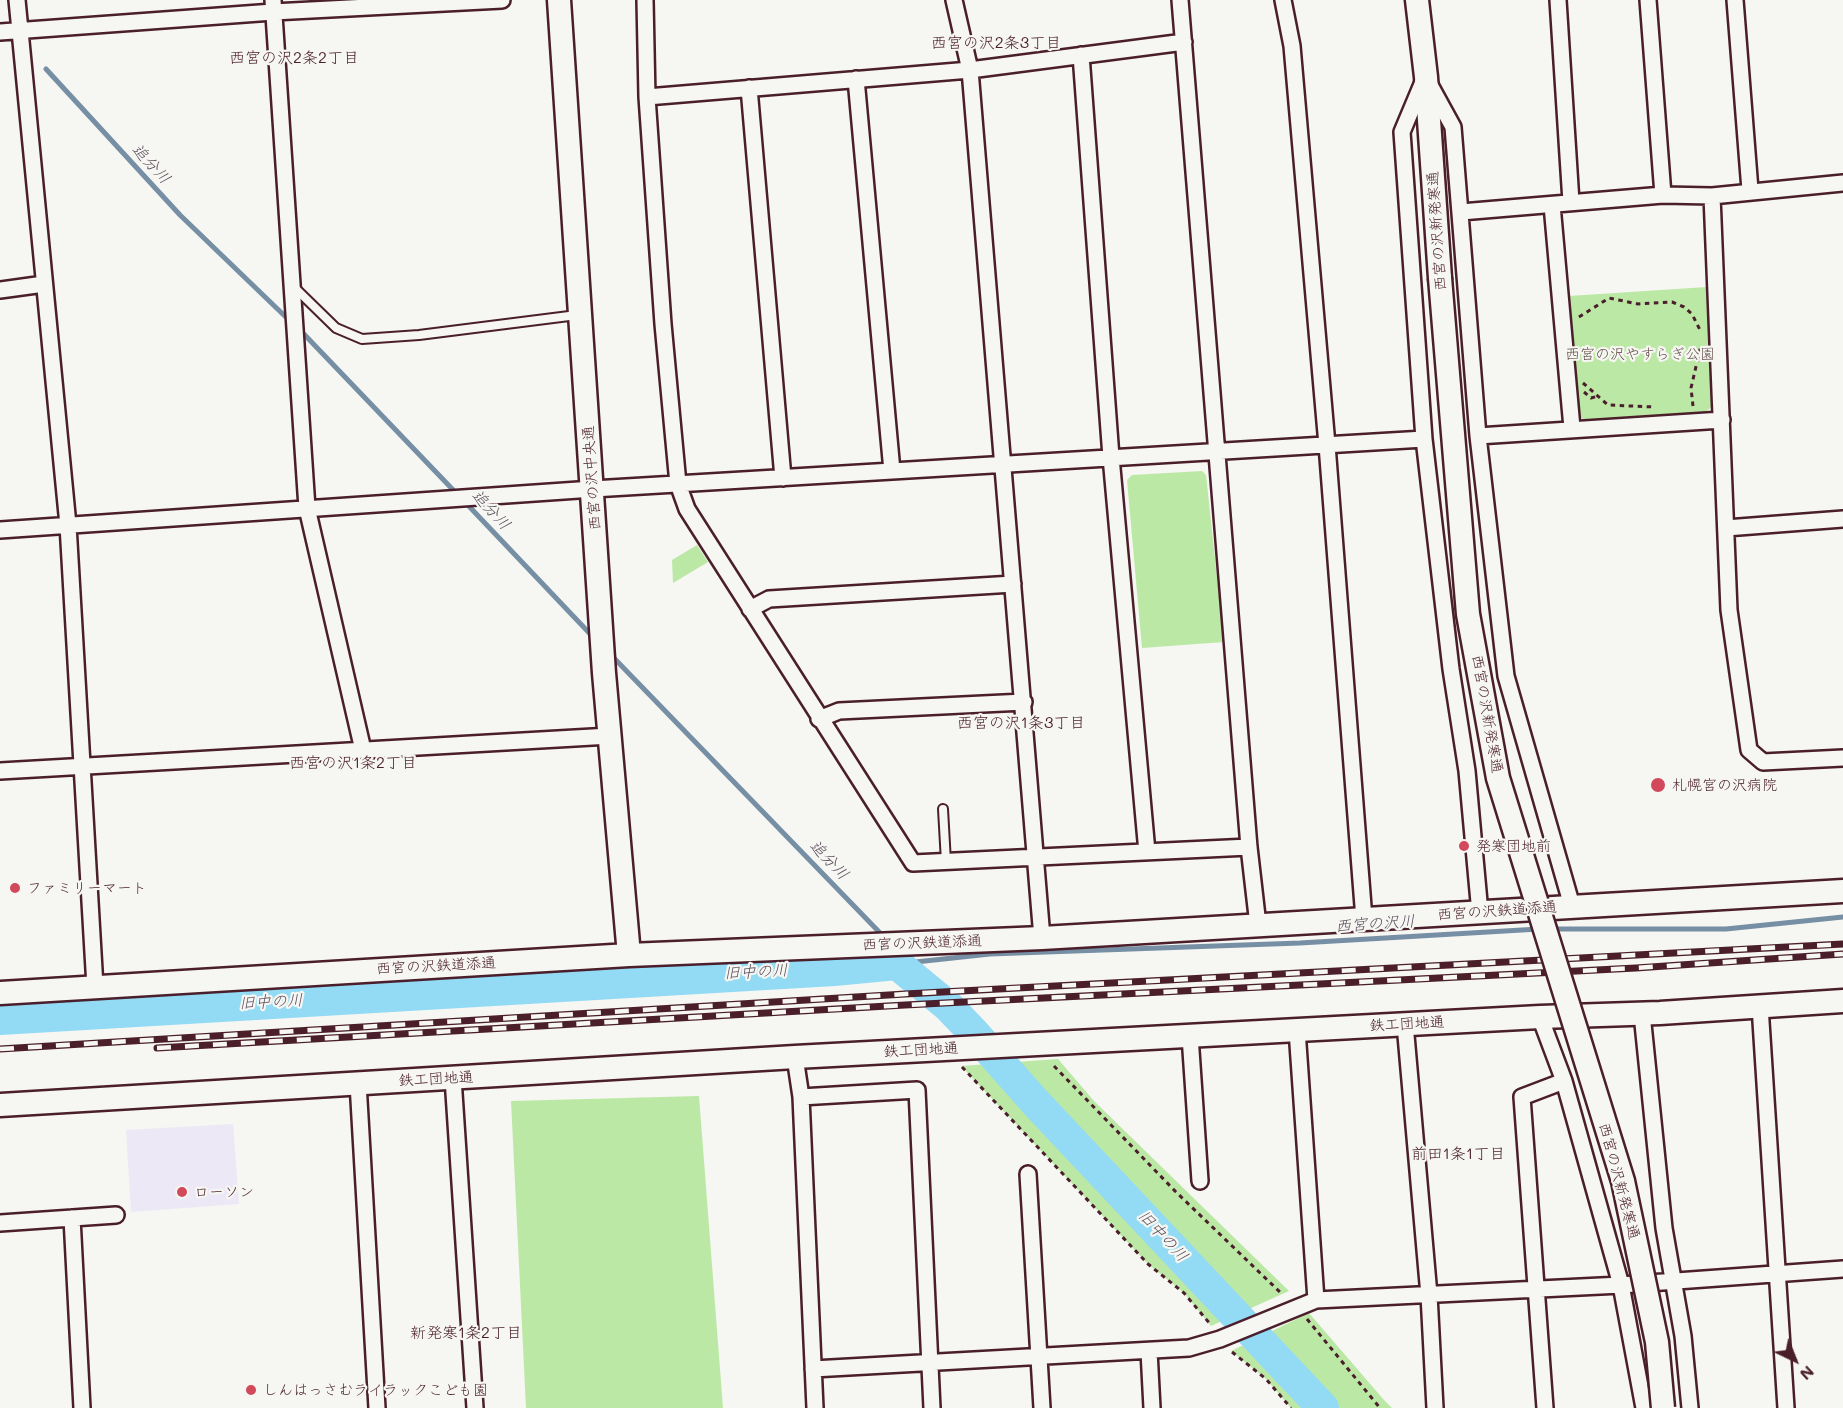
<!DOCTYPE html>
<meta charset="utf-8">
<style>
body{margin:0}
#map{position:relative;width:1843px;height:1408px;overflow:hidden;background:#f6f6f2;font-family:Mali,sans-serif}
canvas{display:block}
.north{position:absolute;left:1765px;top:1330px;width:60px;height:60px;-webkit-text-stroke:4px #f6f6f2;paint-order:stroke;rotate:137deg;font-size:16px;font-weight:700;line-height:24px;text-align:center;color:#4a1f2b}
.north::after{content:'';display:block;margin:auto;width:21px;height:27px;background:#4a1f2b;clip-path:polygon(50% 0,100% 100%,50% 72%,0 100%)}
</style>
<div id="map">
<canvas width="1843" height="1408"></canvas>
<div class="north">N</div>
</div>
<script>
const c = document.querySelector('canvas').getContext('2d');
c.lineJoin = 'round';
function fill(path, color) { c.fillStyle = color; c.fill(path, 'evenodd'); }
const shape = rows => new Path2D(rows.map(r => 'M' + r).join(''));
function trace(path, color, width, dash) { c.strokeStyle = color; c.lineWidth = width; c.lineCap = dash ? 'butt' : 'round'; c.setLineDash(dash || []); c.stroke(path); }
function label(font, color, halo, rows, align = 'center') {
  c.font = font + ' Mali,"Klee One",sans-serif'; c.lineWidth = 4.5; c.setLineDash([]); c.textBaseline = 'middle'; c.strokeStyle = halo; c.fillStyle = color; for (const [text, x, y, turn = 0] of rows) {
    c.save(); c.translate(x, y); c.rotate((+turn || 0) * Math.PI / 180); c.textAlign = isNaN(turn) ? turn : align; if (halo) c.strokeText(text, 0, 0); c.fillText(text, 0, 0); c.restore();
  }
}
const built = shape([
 [233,1124,239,1204,131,1212,126,1130]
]);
const green = shape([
 [1707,287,1712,406,1705,413,1586,421,1579,416,1569,296],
 [1202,471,1206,475,1224,642,1142,648,1127,480,1132,475],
 [697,545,708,562,673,583,672,560],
 [1058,1059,1094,1101,1289,1291,1211,1326,1184,1293,1148,1264,961,1066],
 [699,1096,723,1408,526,1408,511,1101],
 [1309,1313,1384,1400,1392,1408,1291,1408,1266,1379,1231,1351]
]);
const stream = shape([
 [46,69,180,215,291,322],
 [300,330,457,494],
 [464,501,594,638],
 [611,655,884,937],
 [1551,929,1726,929,1843,917],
 [899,952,909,961],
 [897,964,990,954,1300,943,1539,929]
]);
const river = shape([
 [0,1019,834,970,897,964,948,1006,974,1033,1036,1103,1323,1408]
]);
const path = shape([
 [1579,317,1609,298,1638,304,1672,302,1684,307,1692,314,1700,330],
 [1583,383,1608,405,1655,407],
 [1584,392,1591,398,1598,396],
 [1693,406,1691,388,1701,345],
 [1054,1066,1176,1192,1283,1295],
 [962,1067,1148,1264,1184,1293,1211,1325],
 [1307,1319,1380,1408],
 [1232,1352,1266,1379,1291,1408]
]);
const lane = shape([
 [294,287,336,328,362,339,419,335,577,315],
 [943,809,946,862]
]);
const street = shape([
 [17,0,68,525,95,987],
 [273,0,307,508,363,750],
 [645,0,647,97,663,324,678,484,687,509,913,863,1249,847],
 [954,0,970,70,1042,938],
 [1180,0,1249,847,1258,925],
 [1283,0,1292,46,1327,445,1364,919],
 [1558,0,1571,202],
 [1648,0,1663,195],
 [1735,0,1750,190],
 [0,32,273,12,502,0],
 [1081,55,1111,457,1147,852],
 [856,79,892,471],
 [1423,82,1402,132,1424,439,1451,669,1467,771,1480,913],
 [1430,85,1453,127,1478,436,1506,676,1572,906],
 [749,88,783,478],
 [647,97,970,70,1184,42],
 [1712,196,1729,610,1749,750,1763,762,1843,758],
 [1552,205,1572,428],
 [1461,212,1663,195,1712,196,1843,183],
 [0,290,44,284],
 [1478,436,1722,420],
 [1726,528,1843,519],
 [0,530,593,489,1424,439],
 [750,609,769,599,1013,584],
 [819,719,839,711,1024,702],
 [0,771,610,736],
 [1760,1006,1786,1408],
 [1642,1014,1664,1228,1683,1336,1690,1408],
 [1540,1017,1564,1081,1621,1285,1644,1408],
 [1405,1024,1429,1295,1435,1408],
 [1297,1030,1316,1300],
 [1190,1036,1200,1181],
 [795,1057,801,1097,815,1408],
 [453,1078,475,1408],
 [358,1083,377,1408],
 [801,1097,917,1090,932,1408],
 [1028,1174,1042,1408],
 [72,1218,82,1408],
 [0,1223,116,1215],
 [1149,1351,1152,1408],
 [813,1369,1189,1348,1220,1339,1316,1300,1621,1285,1843,1269],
 [1545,1408,1522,1097,1564,1081]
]);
const secondary = shape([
 [559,0,604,673,629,955],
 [1417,0,1426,77,1440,278],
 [0,993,629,955,1042,938,1843,891],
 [0,1105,795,1057,1540,1017,1660,1013,1843,1001]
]);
const rail = shape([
 [157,1048,905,1005,1636,968,1843,954],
 [0,1049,905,994,1843,944]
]);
const secondaryBridge = shape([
 [1440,278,1468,614,1498,778,1623,1181,1657,1342,1663,1408]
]);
const markers = [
 [1658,785,8,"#d1495b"],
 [1464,846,6,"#d1495b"],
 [15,888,6,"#d1495b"],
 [182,1192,6,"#d1495b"],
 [251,1390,6,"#d1495b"]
];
const streetNames = [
 ["西宮の沢新発寒通",1437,231,-94],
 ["西宮の沢中央通",592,478,-94],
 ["西宮の沢新発寒通",1487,714,80],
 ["西宮の沢鉄道添通",1497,911,-4],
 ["西宮の沢鉄道添通",922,943,-2],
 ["西宮の沢鉄道添通",436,966,-3],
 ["鉄工団地通",1407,1024,-3],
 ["鉄工団地通",921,1050,-3],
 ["鉄工団地通",436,1079,-3],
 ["西宮の沢新発寒通",1619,1181,75]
];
const parkNames = [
 ["西宮の沢やすらぎ公園",1640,354]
];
const poiNames = [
 ["札幌宮の沢病院",1672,785],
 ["発寒団地前",1476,846],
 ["ファミリーマート",27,888],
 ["ローソン",194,1192],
 ["しんはっさむライラックこども園",263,1390]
];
const neighbourhoodNames = [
 ["西宮の沢2条3丁目",996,43],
 ["西宮の沢2条2丁目",294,58],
 ["西宮の沢1条3丁目",1021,723],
 ["西宮の沢1条2丁目",353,763],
 ["前田1条1丁目",1458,1154],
 ["新発寒1条2丁目",466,1333]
];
const waterNames = [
 ["追分川",151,164,47],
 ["追分川",491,510,47],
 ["追分川",829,860,46],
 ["西宮の沢川",1375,924,-4],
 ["旧中の川",756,972,-3],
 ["旧中の川",271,1002,-3],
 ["旧中の川",1163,1236,47]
];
fill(built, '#ede8f5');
fill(green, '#bce8a5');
trace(stream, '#768fa4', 5);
trace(river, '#93daf5', 32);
trace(lane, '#4a1f2b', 12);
trace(street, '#4a1f2b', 20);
trace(secondary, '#4a1f2b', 27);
trace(path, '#4a1f2b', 3, [4.5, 4.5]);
trace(lane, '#f6f6f2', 8);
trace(street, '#f6f6f2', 15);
trace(secondary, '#f6f6f2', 22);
trace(rail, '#4a1f2b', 7);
trace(rail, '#f6f6f2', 4.5, [14]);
trace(secondaryBridge, '#4a1f2b', 27, []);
trace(secondaryBridge, '#f6f6f2', 22);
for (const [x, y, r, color] of markers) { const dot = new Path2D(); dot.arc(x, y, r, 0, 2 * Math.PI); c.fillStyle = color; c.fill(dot); trace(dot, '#f6f6f2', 2); }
label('15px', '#4a1f2b', '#f6f6f2', streetNames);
label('15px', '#66514a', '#f6f6f2', parkNames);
label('15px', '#4a1f2b', '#f6f6f2', poiNames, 'left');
label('16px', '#4a1f2b', '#f6f6f2', neighbourhoodNames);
label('italic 16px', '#5c4e5e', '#f6f6f2', waterNames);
</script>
